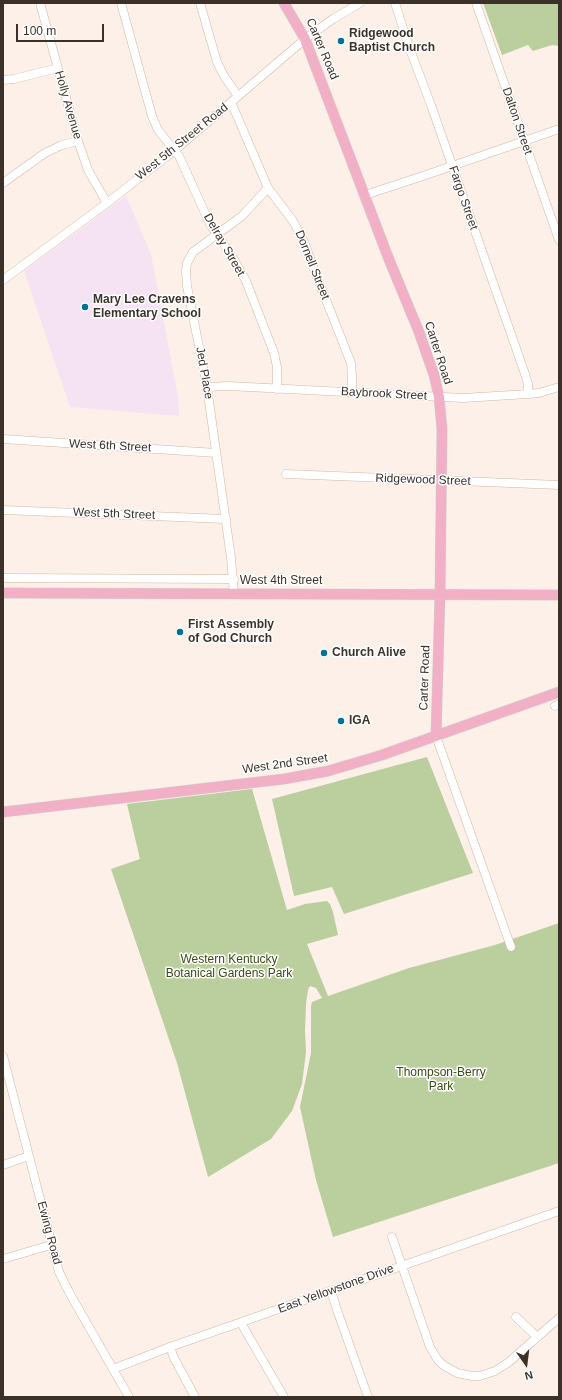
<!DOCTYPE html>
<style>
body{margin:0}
#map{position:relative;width:562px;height:1400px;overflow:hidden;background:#fcf0e8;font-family:Helvetica,sans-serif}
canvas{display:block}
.frame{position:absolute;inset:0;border:4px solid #3c3129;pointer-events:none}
.north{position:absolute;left:506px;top:1344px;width:40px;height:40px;-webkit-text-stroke:3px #fff;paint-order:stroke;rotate:166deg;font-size:11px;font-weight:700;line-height:16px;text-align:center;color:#3c3129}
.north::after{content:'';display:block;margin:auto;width:14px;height:18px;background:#3c3129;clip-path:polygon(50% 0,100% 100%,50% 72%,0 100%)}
.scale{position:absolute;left:16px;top:24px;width:88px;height:18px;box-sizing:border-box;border:2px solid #3c3129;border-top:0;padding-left:5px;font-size:12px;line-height:14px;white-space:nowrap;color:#3c3129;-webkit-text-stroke:3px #fff;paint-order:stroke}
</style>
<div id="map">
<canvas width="562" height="1400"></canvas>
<div class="frame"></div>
<div class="north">N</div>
<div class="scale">100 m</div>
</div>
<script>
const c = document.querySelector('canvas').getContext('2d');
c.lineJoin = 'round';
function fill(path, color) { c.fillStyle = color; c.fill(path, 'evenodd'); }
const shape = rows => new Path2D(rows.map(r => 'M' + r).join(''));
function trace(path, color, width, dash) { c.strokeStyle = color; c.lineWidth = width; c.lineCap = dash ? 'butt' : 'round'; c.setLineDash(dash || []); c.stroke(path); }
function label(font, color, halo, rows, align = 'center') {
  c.font = font + ' Helvetica,sans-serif'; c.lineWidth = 3; c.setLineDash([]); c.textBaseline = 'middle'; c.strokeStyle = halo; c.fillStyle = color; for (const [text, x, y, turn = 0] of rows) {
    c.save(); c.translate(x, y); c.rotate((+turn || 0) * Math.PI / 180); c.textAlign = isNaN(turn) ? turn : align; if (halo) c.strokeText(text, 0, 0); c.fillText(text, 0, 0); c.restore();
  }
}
const education = shape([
 [126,196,151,254,178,397,179,416,70,407,24,271]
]);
const green = shape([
 [483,3,559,3,559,46,552,45,533,51,528,45,502,55],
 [427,757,473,873,344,914,332,887,294,896,272,799],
 [252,789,287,910,305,904,327,901,330,904,333,912,338,935,307,944,328,996,409,968,495,945,559,923,559,1163,333,1237,316,1180,300,1107,311,1053,311,1006,312,1002,322,998,316,988,310,986,308,990,306,1004,305,1031,306,1052,302,1084,292,1111,271,1139,208,1177,177,1063,111,869,140,859,127,804]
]);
const minor = shape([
 [40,3,78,141,88,170,107,203],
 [121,3,152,116,158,130,179,156,211,226,230,253,246,281,274,353,277,367,277,389],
 [200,3,217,62,224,76,238,96],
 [395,3,409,47,431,105,525,374,528,384,528,394],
 [476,3,559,240],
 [3,80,14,79,58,68],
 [231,102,268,188,293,221,305,244,313,267,351,363,352,377,352,392],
 [3,183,45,153,62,145,78,141],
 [365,195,423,176,559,129],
 [3,280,107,203,175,150,305,39,333,19,360,3],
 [207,387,228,386,463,398,528,394,539,393,559,387],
 [3,439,216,453],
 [286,474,559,485],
 [3,510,226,519],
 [3,578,234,579],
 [234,594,231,558,207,387,187,286,186,270,187,263,193,252,242,216,268,188],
 [555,706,559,704],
 [436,736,511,947],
 [3,1056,59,1272,70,1294,129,1397],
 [3,1165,29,1156],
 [392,1237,430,1347,438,1360,443,1365,457,1373,472,1376,480,1376,495,1371,509,1362,559,1318],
 [3,1259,51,1245],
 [331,1291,337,1310,368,1397],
 [516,1317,537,1337],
 [241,1323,284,1397],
 [170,1347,174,1358,195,1397],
 [113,1369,170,1347,559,1211]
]);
const major = shape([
 [284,3,305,39,388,257,419,332,434,375,439,397,442,429,440,594,436,736],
 [3,593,559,595],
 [3,812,284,779,328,771,382,755,559,692]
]);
const markers = [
 [341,41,4,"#00729c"],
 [85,307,4,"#00729c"],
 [180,632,4,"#00729c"],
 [324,653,4,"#00729c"],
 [341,721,4,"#00729c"]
];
const poiNames = [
 ["Ridgewood",349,34],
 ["Baptist Church",349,48],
 ["Mary Lee Cravens",93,300],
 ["Elementary School",93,314],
 ["First Assembly",188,625],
 ["of God Church",188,639],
 ["Church Alive",332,653],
 ["IGA",349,721]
];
const streetNames = [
 ["Carter Road",322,49,67],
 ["Holly Avenue",68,105,74],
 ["Dalton Street",517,121,71],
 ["West 5th Street Road",182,142,-39],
 ["Fargo Street",463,198,71],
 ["Delray Street",224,245,60],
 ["Dornell Street",312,265,68],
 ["Carter Road",438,353,72],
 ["Jed Place",204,373,80],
 ["Baybrook Street",384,394,3],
 ["West 6th Street",110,446,3],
 ["Ridgewood Street",423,480,2],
 ["West 5th Street",114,514,2],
 ["West 4th Street",281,581],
 ["Carter Road",425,678,-88],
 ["West 2nd Street",285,764,-8],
 ["Ewing Road",49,1233,75],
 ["East Yellowstone Drive",336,1289,-20]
];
const parkNames = [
 ["Western Kentucky",229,960],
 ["Botanical Gardens Park",229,974],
 ["Thompson-Berry",441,1073],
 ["Park",441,1087]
];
fill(education, '#f5e2f3');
fill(green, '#bace9e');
trace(minor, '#d3b6a4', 9);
trace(major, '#d4d2d0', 11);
trace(minor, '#fff', 8);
trace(major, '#f1b0c5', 10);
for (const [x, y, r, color] of markers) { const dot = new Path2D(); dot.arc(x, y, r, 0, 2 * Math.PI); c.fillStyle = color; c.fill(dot); trace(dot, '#fff', 1.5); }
label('bold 12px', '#3c3129', '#fff', poiNames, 'left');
label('12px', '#3c3129', '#fff', streetNames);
label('12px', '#384b12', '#fff', parkNames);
</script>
